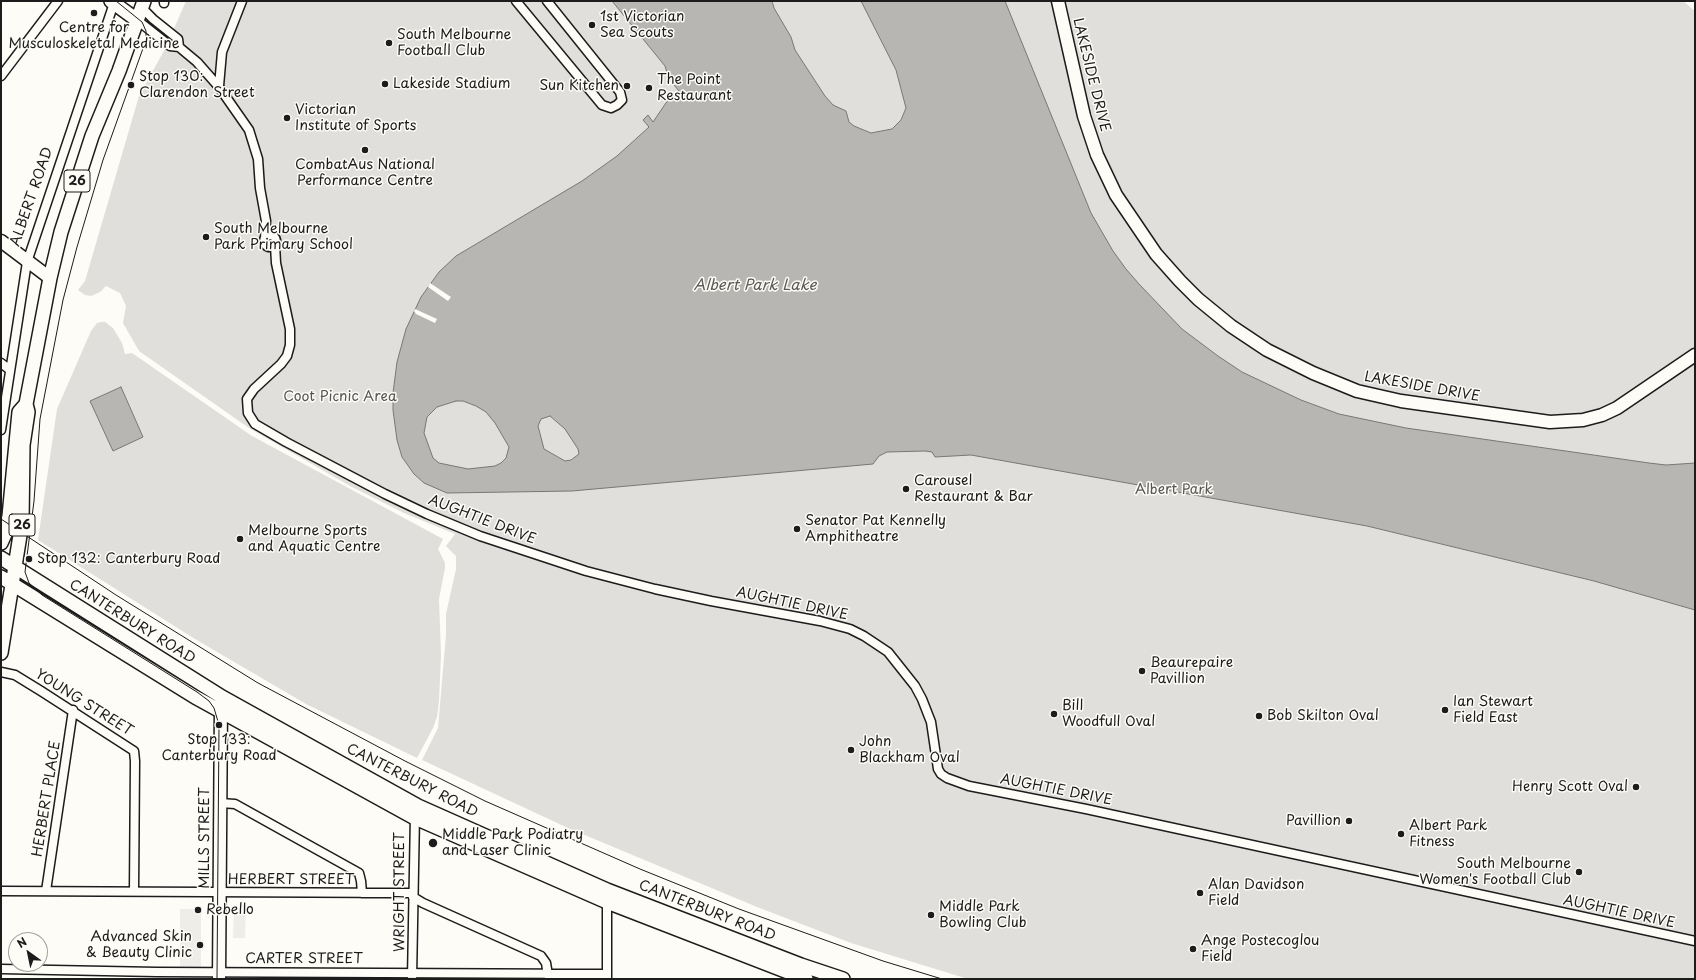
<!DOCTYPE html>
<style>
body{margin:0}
#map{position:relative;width:1696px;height:980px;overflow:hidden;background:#fdfcf7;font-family:"Playpen Sans",sans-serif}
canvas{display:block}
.frame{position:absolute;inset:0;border:2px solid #1c1c1c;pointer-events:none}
.north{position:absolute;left:8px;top:932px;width:40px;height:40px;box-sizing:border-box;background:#fdfcf7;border:1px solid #a3a29f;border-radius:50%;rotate:327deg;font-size:11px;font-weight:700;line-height:16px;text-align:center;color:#1c1c1c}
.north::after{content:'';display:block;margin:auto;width:14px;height:18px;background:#1c1c1c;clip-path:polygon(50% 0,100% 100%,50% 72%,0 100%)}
</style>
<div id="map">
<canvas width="1696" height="980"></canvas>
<div class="frame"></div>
<div class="north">N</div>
</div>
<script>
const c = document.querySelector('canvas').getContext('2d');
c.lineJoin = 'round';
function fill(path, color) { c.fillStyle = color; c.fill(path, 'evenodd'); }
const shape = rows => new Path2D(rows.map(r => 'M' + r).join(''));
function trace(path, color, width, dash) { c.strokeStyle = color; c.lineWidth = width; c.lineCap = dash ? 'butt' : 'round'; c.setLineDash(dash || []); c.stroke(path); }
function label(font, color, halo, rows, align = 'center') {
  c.font = font + ' "Playpen Sans",sans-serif'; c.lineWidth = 3; c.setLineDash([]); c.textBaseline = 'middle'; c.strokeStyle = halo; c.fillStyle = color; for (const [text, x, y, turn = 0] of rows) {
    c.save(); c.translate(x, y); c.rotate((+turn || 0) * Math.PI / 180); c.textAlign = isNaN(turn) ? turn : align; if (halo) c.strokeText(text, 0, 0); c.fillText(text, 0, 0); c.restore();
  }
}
const built = shape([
 [234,908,246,908,245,938,233,938],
 [180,909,201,909,201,979,180,979]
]);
const green = shape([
 [186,1,1683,1,1695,11,1695,979,968,979,851,943,757,907,568,828,422,760,438,728,446,635,446,614,456,569,456,556,446,546,455,534,404,513,350,486,249,428,139,351,123,323,126,306,120,293,106,286,100,292,91,296,85,295,78,290,85,281,139,96,166,47],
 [101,322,105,322,113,328,122,343,125,354,132,353,252,436,443,539,438,549,445,563,445,568,439,599,441,655,439,701,437,717,433,728,417,758,306,704,195,639,38,540,57,409,91,331,97,323]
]);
const water = shape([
 [612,1,772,1,774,8,791,37,795,50,825,96,833,105,846,111,849,122,854,126,871,133,892,129,901,120,906,108,896,70,861,1,1005,1,1091,213,1113,251,1126,269,1139,284,1182,329,1218,356,1242,372,1301,400,1339,414,1406,428,1649,463,1666,465,1695,463,1695,610,1594,581,1367,526,971,455,935,457,932,452,925,451,887,452,879,456,873,464,572,491,447,493,424,483,414,474,402,457,397,440,393,410,393,393,397,362,406,329,421,297,439,272,456,256,582,181,617,156,649,127,643,120,648,115,653,122,668,100,679,91,669,79,665,66,612,1],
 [456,401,463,401,476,406,486,412,495,423,509,447,506,458,501,463,495,466,468,469,439,463,433,458,424,433,427,417,437,407,456,401],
 [550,416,565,429,578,449,579,454,571,460,565,461,544,449,538,426,541,419,550,416],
 [121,387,143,437,113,451,90,401,121,387]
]);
const pier = shape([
 [430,283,451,297,448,301,428,287],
 [415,309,437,319,435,323,416,314,414,311]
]);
const street = shape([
 [516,1,602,105,611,108,617,105,622,100,620,92,547,1],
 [164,3,164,1],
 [141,7,153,19,178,39,179,47],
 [137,20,170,46,179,47,197,62,219,87,249,130,258,159,260,188,266,221,265,238],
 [1,76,58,1],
 [219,86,222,52,242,1],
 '264 241a6 6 0 1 1 12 0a6 6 0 1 1-12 0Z',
 [275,245,276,263,290,329,290,345,287,356,281,364,254,389,247,399,248,413,255,424,286,442,385,494,427,514,480,536,586,571,655,589,711,601,820,621,850,629,864,636,888,652,915,686,922,699,931,722,938,769,941,774,947,778,969,786,1086,809,1695,941],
 [1,363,10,370],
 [1,430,27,262,114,3],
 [1,672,15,675,41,691,134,751,135,761,134,891],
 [220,803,235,804,359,873,361,881,362,893],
 [1,891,413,893],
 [46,891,73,710],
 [413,897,423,903,541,956,546,963,548,975],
 [607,899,607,979],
 [1,969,157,972,607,974],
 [412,979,415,814]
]);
const secondary = shape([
 [1058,1,1084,116,1097,155,1116,195,1156,254,1180,281,1198,299,1231,326,1267,350,1313,373,1357,391,1401,401,1550,422,1583,420,1602,415,1617,408,1695,355],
 [1,241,50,278],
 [219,979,221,702]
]);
const primary = shape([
 [111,1,137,20],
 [1,543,5,534,9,516,19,412,26,404],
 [1,558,222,697,418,806,607,890,801,965,843,979],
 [1,577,195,697,413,817,607,902,806,979],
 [1,653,22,523,23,445,28,412,26,404,50,278,61,232,92,136,119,71,144,1]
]);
const tram = shape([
 [116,1,142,22,146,31,146,40,103,160,77,247,63,300,40,419,34,501,25,572,29,583,42,595,197,692,209,701,214,708,219,725,217,979],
 [1,519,116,595,258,683,405,761,485,801,640,869,739,909,883,961,942,979]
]);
const markers = [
 [94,13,4,"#1c1c1c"],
 [592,25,4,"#1c1c1c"],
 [389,43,4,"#1c1c1c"],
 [385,84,4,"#1c1c1c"],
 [131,85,4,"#1c1c1c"],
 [627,86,4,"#1c1c1c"],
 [649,88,4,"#1c1c1c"],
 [287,118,4,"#1c1c1c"],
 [365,150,4,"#1c1c1c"],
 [206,237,4,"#1c1c1c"],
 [906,489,4,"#1c1c1c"],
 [797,529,4,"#1c1c1c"],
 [240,539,4,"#1c1c1c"],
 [29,559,4,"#1c1c1c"],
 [1142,671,4,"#1c1c1c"],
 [1445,710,4,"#1c1c1c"],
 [1054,714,4,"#1c1c1c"],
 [1259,716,4,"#1c1c1c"],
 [219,725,4,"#1c1c1c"],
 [851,750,4,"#1c1c1c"],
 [1636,787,4,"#1c1c1c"],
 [1349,821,4,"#1c1c1c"],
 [1401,834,4,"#1c1c1c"],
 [433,843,5,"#1c1c1c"],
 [1579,872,4,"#1c1c1c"],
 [1200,893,4,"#1c1c1c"],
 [198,910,4,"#1c1c1c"],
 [931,915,4,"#1c1c1c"],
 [200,945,4,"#1c1c1c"],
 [1193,949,4,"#1c1c1c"]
];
const shields = [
 [77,181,26],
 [22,525,26]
];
const shieldNames = [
 ["26",77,181],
 ["26",22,525]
];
const poiNames = [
 ["1st Victorian",600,17],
 ["Sea Scouts",600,33],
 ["Centre for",94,28,"center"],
 ["Musculoskeletal Medicine",94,44,"center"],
 ["South Melbourne",397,35],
 ["Football Club",397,51],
 ["Stop 130:",139,77],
 ["Clarendon Street",139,93],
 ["The Point",657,80],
 ["Restaurant",657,96],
 ["Lakeside Stadium",393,84],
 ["Sun Kitchen",619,86,"right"],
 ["Victorian",295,110],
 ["Institute of Sports",295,126],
 ["CombatAus National",365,165,"center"],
 ["Performance Centre",365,181,"center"],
 ["South Melbourne",214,229],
 ["Park Primary School",214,245],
 ["Carousel",914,481],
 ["Restaurant & Bar",914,497],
 ["Senator Pat Kennelly",805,521],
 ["Amphitheatre",805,537],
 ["Melbourne Sports",248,531],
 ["and Aquatic Centre",248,547],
 ["Stop 132: Canterbury Road",37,559],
 ["Beaurepaire",1150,663],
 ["Pavillion",1150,679],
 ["Ian Stewart",1453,702],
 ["Field East",1453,718],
 ["Bill",1062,706],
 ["Woodfull Oval",1062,722],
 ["Bob Skilton Oval",1267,716],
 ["Stop 133:",219,740,"center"],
 ["Canterbury Road",219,756,"center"],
 ["John",859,742],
 ["Blackham Oval",859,758],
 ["Henry Scott Oval",1628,787,"right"],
 ["Pavillion",1341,821,"right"],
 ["Albert Park",1409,826],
 ["Fitness",1409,842],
 ["Middle Park Podiatry",442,835],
 ["and Laser Clinic",442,851],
 ["South Melbourne",1571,864,"right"],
 ["Women's Football Club",1571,880,"right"],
 ["Alan Davidson",1208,885],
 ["Field",1208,901],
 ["Middle Park",939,907],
 ["Bowling Club",939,923],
 ["Rebello",206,910],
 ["Advanced Skin",192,937,"right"],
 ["& Beauty Clinic",192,953,"right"],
 ["Ange Postecoglou",1201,941],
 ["Field",1201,957]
];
const streetNames = [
 ["LAKESIDE DRIVE",1091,75,76],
 ["ALBERT ROAD",32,197,-71],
 ["LAKESIDE DRIVE",1422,387,10],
 ["AUGHTIE DRIVE",482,520,21],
 ["AUGHTIE DRIVE",792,604,12],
 ["CANTERBURY ROAD",132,622,32],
 ["YOUNG STREET",84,703,32],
 ["CANTERBURY ROAD",412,781,27],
 ["AUGHTIE DRIVE",1056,790,11],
 ["HERBERT PLACE",47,799,-81],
 ["MILLS STREET",205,838,-90],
 ["HERBERT STREET",291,880],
 ["WRIGHT STREET",400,892,-90],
 ["CANTERBURY ROAD",707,911,21],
 ["AUGHTIE DRIVE",1619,912,12],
 ["CARTER STREET",304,959]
];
const parkNames = [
 ["Coot Picnic Area",340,397],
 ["Albert Park",1174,490]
];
const waterNames = [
 ["Albert Park Lake",755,286]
];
fill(built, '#eeede9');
fill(green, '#e0dfdb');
fill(water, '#b7b6b2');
trace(water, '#797876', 1);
fill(pier, '#fdfcf7');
trace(street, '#1c1c1c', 11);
trace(secondary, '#1c1c1c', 15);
trace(primary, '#1c1c1c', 16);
trace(street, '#fdfcf7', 8);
trace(secondary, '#fdfcf7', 12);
trace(primary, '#fdfcf7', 13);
trace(tram, '#1c1c1c', 1);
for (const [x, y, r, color] of markers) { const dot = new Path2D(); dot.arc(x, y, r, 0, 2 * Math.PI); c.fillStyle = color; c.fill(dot); trace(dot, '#fdfcf7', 1.5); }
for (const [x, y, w] of shields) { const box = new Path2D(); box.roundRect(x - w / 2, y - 11, w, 22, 3); c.fillStyle = '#fdfcf7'; c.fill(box); trace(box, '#1c1c1c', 1); }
label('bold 13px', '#1c1c1c', null, shieldNames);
label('14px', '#1c1c1c', '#fdfcf7', poiNames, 'left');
label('14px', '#1c1c1c', '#fdfcf7', streetNames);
label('14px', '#575655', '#fdfcf7', parkNames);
label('italic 15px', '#5a5a58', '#fdfcf7', waterNames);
</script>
